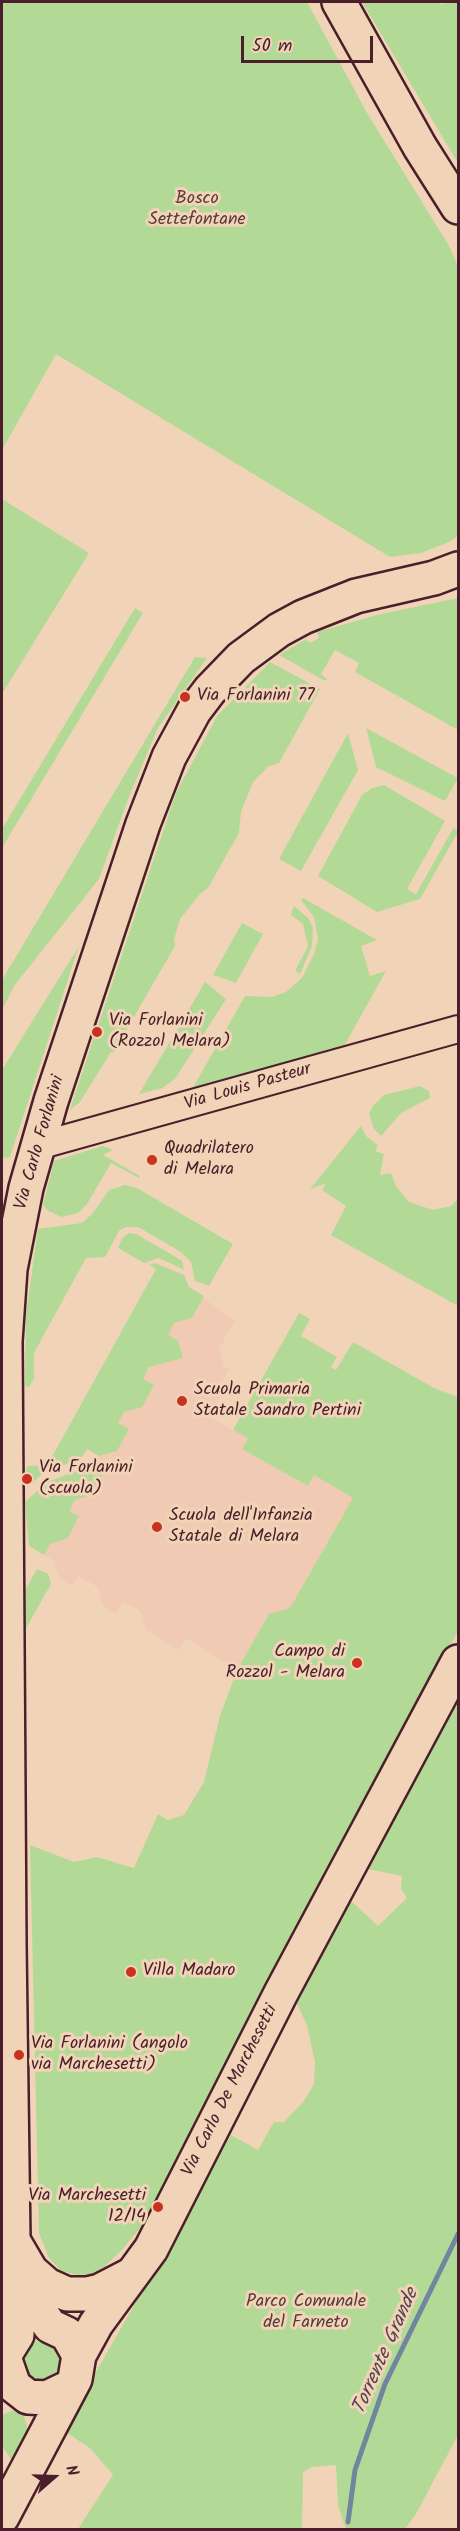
<!DOCTYPE html>
<style>
body{margin:0}
#map{position:relative;width:460px;height:2531px;overflow:hidden;background:#f1d4b7;font-family:Kalam,sans-serif}
canvas{display:block}
.frame{position:absolute;inset:0;border:3px solid #4a1f2b;pointer-events:none}
.north{position:absolute;left:24px;top:2447px;width:60px;height:60px;-webkit-text-stroke:4px #f1d4b7;paint-order:stroke;rotate:70deg;font-size:16px;font-weight:700;line-height:24px;text-align:center;color:#4a1f2b}
.north::after{content:'';display:block;margin:auto;width:21px;height:27px;background:#4a1f2b;clip-path:polygon(50% 0,100% 100%,50% 72%,0 100%)}
.scale{position:absolute;left:241px;top:36px;width:132px;height:27px;box-sizing:border-box;border:3px solid #4a1f2b;border-top:0;padding-left:8px;font-size:18px;line-height:21px;white-space:nowrap;color:#4a1f2b;-webkit-text-stroke:4px #f1d4b7;paint-order:stroke}
</style>
<div id="map">
<canvas width="460" height="2531"></canvas>
<div class="frame"></div>
<div class="north">N</div>
<div class="scale">50 m</div>
</div>
<script>
const c = document.querySelector('canvas').getContext('2d');
c.lineJoin = 'round';
function fill(path, color) { c.fillStyle = color; c.fill(path, 'evenodd'); }
const shape = rows => new Path2D(rows.map(r => 'M' + r).join(''));
function trace(path, color, width, dash) { c.strokeStyle = color; c.lineWidth = width; c.lineCap = dash ? 'butt' : 'round'; c.setLineDash(dash || []); c.stroke(path); }
function label(font, color, halo, rows, align = 'center') {
  c.font = font + ' Kalam,sans-serif'; c.lineWidth = 6; c.setLineDash([]); c.textBaseline = 'middle'; c.strokeStyle = halo; c.fillStyle = color; for (const [text, x, y, turn = 0] of rows) {
    c.save(); c.translate(x, y); c.rotate((+turn || 0) * Math.PI / 180); c.textAlign = isNaN(turn) ? turn : align; if (halo) c.strokeText(text, 0, 0); c.fillText(text, 0, 0); c.restore();
  }
}
const built = shape([
 [203,1298,235,1320,219,1349,224,1366,229,1369,217,1391,222,1394,210,1417,248,1438,242,1449,308,1486,314,1475,353,1498,290,1608,269,1614,237,1670,188,1638,179,1650,146,1629,141,1612,123,1601,116,1613,102,1605,97,1587,78,1575,72,1585,63,1581,59,1578,53,1560,44,1555,50,1544,79,1517,69,1511,75,1500,92,1494,104,1473,93,1467,99,1456,117,1450,129,1430,118,1423,124,1412,154,1385,143,1379,174,1323]
]);
const green = shape([
 [2,2,307,2,367,113,448,244,458,266,458,536,449,542,421,553,390,557,56,354,2,450],
 [362,2,438,2,440,4,458,2,458,163],
 [2,499,89,553,2,694],
 [458,598,458,730,355,672,359,663,335,650,321,674,327,679,325,681,279,655,306,639,310,643,319,638,317,632,377,615],
 [135,608,143,613,2,848,2,829],
 [195,657,207,658,158,728,130,794,99,879,14,986,2,1010,2,980],
 [270,662,320,689,279,763,269,766,253,782,241,812,239,833,208,888,200,894,180,919,174,939,175,946,113,1053,111,1052,80,1102,70,1110,94,1037,100,1039,103,1028,98,1026,176,793,217,716],
 [366,728,458,778,445,801,376,767],
 [348,733,358,770,301,871,279,859],
 [384,785,445,821,407,889,416,894,454,827,458,832,420,899,377,912,318,876,362,795,372,788],
 [303,898,377,940,361,946,370,976,386,971,343,1048,191,1091,245,996,272,997,286,992,302,978,314,954,318,939,314,917,301,900],
 [294,906,308,918,313,927,312,946,300,974,295,971,308,946,303,924,291,915],
 [242,923,263,934,236,983,213,975],
 [79,946,10,1157,2,1158,2,1070],
 [205,982,226,999,175,1079,162,1088,139,1094],
 [420,1086,429,1091,430,1098,401,1113,381,1136,374,1129,369,1114,373,1106,384,1095],
 [361,1126,366,1136,378,1145,375,1151,384,1154,380,1175,391,1173,396,1186,409,1202,433,1210,451,1206,458,1199,458,1306,331,1235,346,1206,322,1190,326,1183,310,1189],
 [103,1146,113,1150,103,1155,140,1176,139,1178,111,1163,87,1204,78,1213,61,1217,47,1210,43,1205,54,1161],
 [125,1185,137,1188,233,1244,209,1286,195,1281,191,1262,181,1252,138,1227,126,1227,119,1231,105,1257,86,1258,34,1353,34,1378,29,1387,25,1386,26,1314,38,1229,82,1223,93,1213,109,1190],
 [129,1233,136,1234,176,1257,182,1261,184,1270,159,1258,144,1263,118,1248,122,1238],
 [155,1263,184,1275,189,1287,204,1296,192,1318,174,1323,168,1335,178,1341,183,1358,149,1367,143,1379,154,1385,142,1407,124,1412,118,1423,129,1429,117,1451,99,1456,87,1449,81,1458,41,1475,25,1490,31,1483,31,1474,26,1473,27,1466,44,1465,53,1455,156,1269,149,1265],
 [299,1313,310,1319,301,1336,337,1357,331,1367,336,1370,353,1342,434,1388,458,1397,458,1631,145,2222,122,2250,104,2267,91,2274,76,2275,60,2270,49,2258,39,2233,30,1845,74,1862,97,1857,134,1868,158,1814,168,1820,184,1815,204,1782,220,1716,237,1670,269,1614,290,1608,353,1498,314,1475,308,1486,242,1449,248,1438,233,1430],
 [95,1464,93,1467,104,1473,92,1495,75,1500,69,1511,79,1516,68,1538,50,1544,44,1555,29,1546,25,1502,47,1482],
 [37,1569,48,1574,51,1584,24,1632,23,1594],
 [458,1694,458,2435,416,2514,405,2529,346,2529,338,2505,336,2465,312,2467,303,2472,302,2529,78,2529,113,2475,91,2449,63,2430,231,2135,258,2150,274,2122,284,2122,304,2101,314,2084,315,2062,307,2025,294,1998,348,1898,378,1926,407,1898,401,1889,402,1876,364,1868],
 '22 2361a21 21 0 1 1 42 0a21 21 0 1 1-42 0Z',
 [21,2407,27,2426,26,2440,17,2468,2,2446,2,2415]
]);
const stream = shape([
 [348,2522,355,2470,385,2384,458,2234]
]);
const minor = shape([
 [38,1146,458,1029]
]);
const major = shape([
 [339,2,420,147,458,207],
 [14,2242,31,2271,47,2285,67,2294,87,2294,100,2291,129,2276],
 [22,2271,41,2313,50,2326,67,2334,79,2355],
 [6,2363,14,2386,28,2397,47,2398,68,2388],
 [2,2370,7,2351,17,2335,17,2319,13,2240,9,1945,5,1341,10,1269,26,1188,51,1101,143,824,169,757,194,711,210,690,241,658,279,630,303,617,356,596,434,578,458,569],
 [2,2517,75,2379,79,2355,96,2324,151,2249,281,1993,458,1662]
]);
const markers = [
 [185,697,6,"#c8321e"],
 [97,1032,6,"#c8321e"],
 [152,1160,6,"#c8321e"],
 [182,1401,6,"#c8321e"],
 [27,1479,6,"#c8321e"],
 [157,1527,6,"#c8321e"],
 [357,1663,6,"#c8321e"],
 [131,1972,6,"#c8321e"],
 [19,2055,6,"#c8321e"],
 [158,2207,6,"#c8321e"]
];
const parkNames = [
 ["Bosco",197,200],
 ["Settefontane",197,221],
 ["Parco Comunale",306,2303],
 ["del Farneto",306,2324]
];
const poiNames = [
 ["Via Forlanini 77",197,697],
 ["Via Forlanini",109,1022],
 ["(Rozzol Melara)",109,1043],
 ["Quadrilatero",164,1150],
 ["di Melara",164,1171],
 ["Scuola Primaria",194,1391],
 ["Statale Sandro Pertini",194,1412],
 ["Via Forlanini",39,1469],
 ["(scuola)",39,1490],
 ["Scuola dell'Infanzia",169,1517],
 ["Statale di Melara",169,1538],
 ["Campo di",345,1653,"right"],
 ["Rozzol - Melara",345,1674,"right"],
 ["Villa Madaro",143,1972],
 ["Via Forlanini (angolo",31,2045],
 ["via Marchesetti)",31,2066],
 ["Via Marchesetti",146,2197,"right"],
 ["12/14",146,2218,"right"]
];
const streetNames = [
 ["Via Louis Pasteur",248,1088,-16],
 ["Via Carlo Forlanini",41,1143,-74],
 ["Via Carlo De Marchesetti",231,2091,-63]
];
const waterNames = [
 ["Torrente Grande",387,2352,-66]
];
fill(built, '#f0cab2');
fill(green, '#b2da96');
trace(stream, '#71859e', 5);
trace(minor, '#4a1f2b', 30);
trace(major, '#4a1f2b', 38);
trace(minor, '#f1d4b7', 26);
trace(major, '#f1d4b7', 33);
for (const [x, y, r, color] of markers) { const dot = new Path2D(); dot.arc(x, y, r, 0, 2 * Math.PI); c.fillStyle = color; c.fill(dot); trace(dot, '#f1d4b7', 2); }
label('18px', '#5a3b3b', '#f1d4b7', parkNames);
label('18px', '#4a1f2b', '#f1d4b7', poiNames, 'left');
label('18px', '#4a1f2b', '#f1d4b7', streetNames);
label('italic 20px', '#574151', '#f1d4b7', waterNames);
</script>
